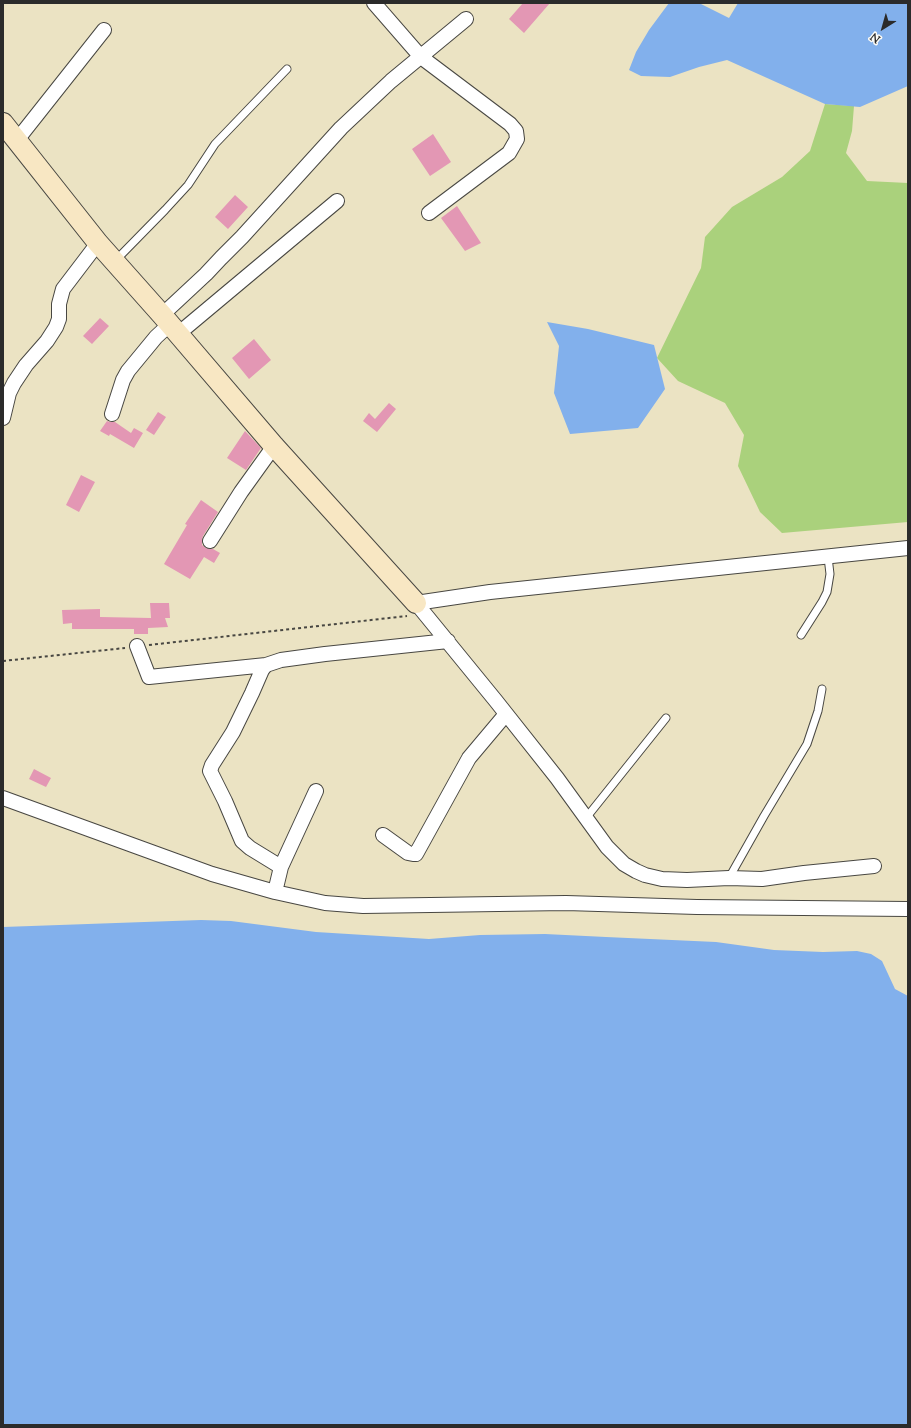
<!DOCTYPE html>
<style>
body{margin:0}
#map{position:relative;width:911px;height:1428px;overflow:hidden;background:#ebe3c3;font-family:"Sorts Mill Goudy",serif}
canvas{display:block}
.frame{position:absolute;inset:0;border:4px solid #2b2b2b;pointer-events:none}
.north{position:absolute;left:863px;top:8px;width:40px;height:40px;-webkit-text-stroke:3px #fdfcf7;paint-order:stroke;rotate:217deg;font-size:11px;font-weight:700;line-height:16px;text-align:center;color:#2b2b2b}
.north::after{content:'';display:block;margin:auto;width:14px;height:18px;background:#2b2b2b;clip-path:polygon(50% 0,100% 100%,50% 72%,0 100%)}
</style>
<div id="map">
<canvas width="911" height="1428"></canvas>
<div class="frame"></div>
<div class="north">N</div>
</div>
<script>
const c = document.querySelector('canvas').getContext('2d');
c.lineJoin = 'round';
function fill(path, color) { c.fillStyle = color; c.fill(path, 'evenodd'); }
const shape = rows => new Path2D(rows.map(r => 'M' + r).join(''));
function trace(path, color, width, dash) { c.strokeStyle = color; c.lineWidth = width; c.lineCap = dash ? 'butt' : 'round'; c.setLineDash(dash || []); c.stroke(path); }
const green = shape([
 [825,104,854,106,852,131,846,153,867,181,908,183,908,522,782,533,760,512,738,466,744,435,725,403,678,381,657,358,701,268,705,237,732,207,782,177,810,151]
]);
const water = shape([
 [669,3,699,3,729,18,738,3,908,3,908,86,860,107,825,104,727,60,699,67,670,77,641,76,629,70,636,52,649,30],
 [547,322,588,329,654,345,665,389,638,428,570,434,554,393,559,346],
 [201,920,231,921,316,932,429,939,480,935,545,934,606,937,716,942,774,950,823,952,857,951,871,954,882,961,895,989,908,996,908,1425,3,1425,3,927]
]);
const building = shape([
 [523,3,550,3,524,33,509,19],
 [433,134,451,162,430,176,412,149],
 [235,195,248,207,228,229,215,217],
 [457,206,481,243,465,251,441,218],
 [100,318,109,326,92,344,83,336],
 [254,339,271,360,249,379,232,358],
 [389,403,396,409,377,432,363,421,369,413,375,419],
 [158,412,166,417,154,435,146,430],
 [107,421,110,422,115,422,131,433,134,428,143,433,134,448,110,434,109,436,100,431],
 [245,431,261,448,246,470,227,458],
 [81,475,95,482,79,512,66,505],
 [201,500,218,512,203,536,202,540,202,545,206,548,213,549,220,553,214,563,204,557,190,579,164,564,187,525,185,524],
 [150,603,169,603,170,618,165,618,168,627,148,628,148,634,134,634,134,629,72,629,72,623,63,624,62,610,100,609,100,617,151,618],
 [34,769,51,778,46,787,29,779]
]);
const path = shape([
 [149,645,407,616],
 [3,661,125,648]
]);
const lane = shape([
 [115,261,165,210,188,185,215,144,287,69],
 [801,635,822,602,827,592,830,574,828,557],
 [586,818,666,718],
 [729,878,764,816,807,744,818,711,822,689]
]);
const street = shape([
 [374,3,421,57,510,124,516,131,517,139,509,153,429,213],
 [17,140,104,30],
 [162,315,206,274,221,258,242,237,341,128,391,81,466,19],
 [178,334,337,201],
 [112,414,123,380,128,371,156,337,170,324],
 [3,418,9,393,14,383,26,365,47,341,56,327,59,319,59,304,63,289,98,243],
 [210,541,241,492,274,446],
 [416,603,496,701,557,778,607,847,624,864,636,871,645,875,662,879,687,880,729,878,762,879,804,873,874,866],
 [416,603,490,592,908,548],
 [137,646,149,677,266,665],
 [3,798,212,874,275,892,325,903,363,906,566,903,697,907,908,909],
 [383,835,408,853,413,854,416,854,469,758,506,714],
 [281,867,250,848,242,841,225,801,210,771,212,765,233,732,252,693,262,670,266,665,281,660,325,654,448,641],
 [275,892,281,867,316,791]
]);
const secondary = shape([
 [3,123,98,243,162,315,274,446,416,603]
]);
fill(green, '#aad17c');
fill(water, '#82b0ec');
fill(building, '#e397b4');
trace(lane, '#484742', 9);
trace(street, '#484742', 16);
trace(secondary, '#484742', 22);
trace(path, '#484742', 2, [3, 3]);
trace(lane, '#fff', 7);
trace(street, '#fff', 14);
trace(secondary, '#f8e7c3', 20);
</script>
